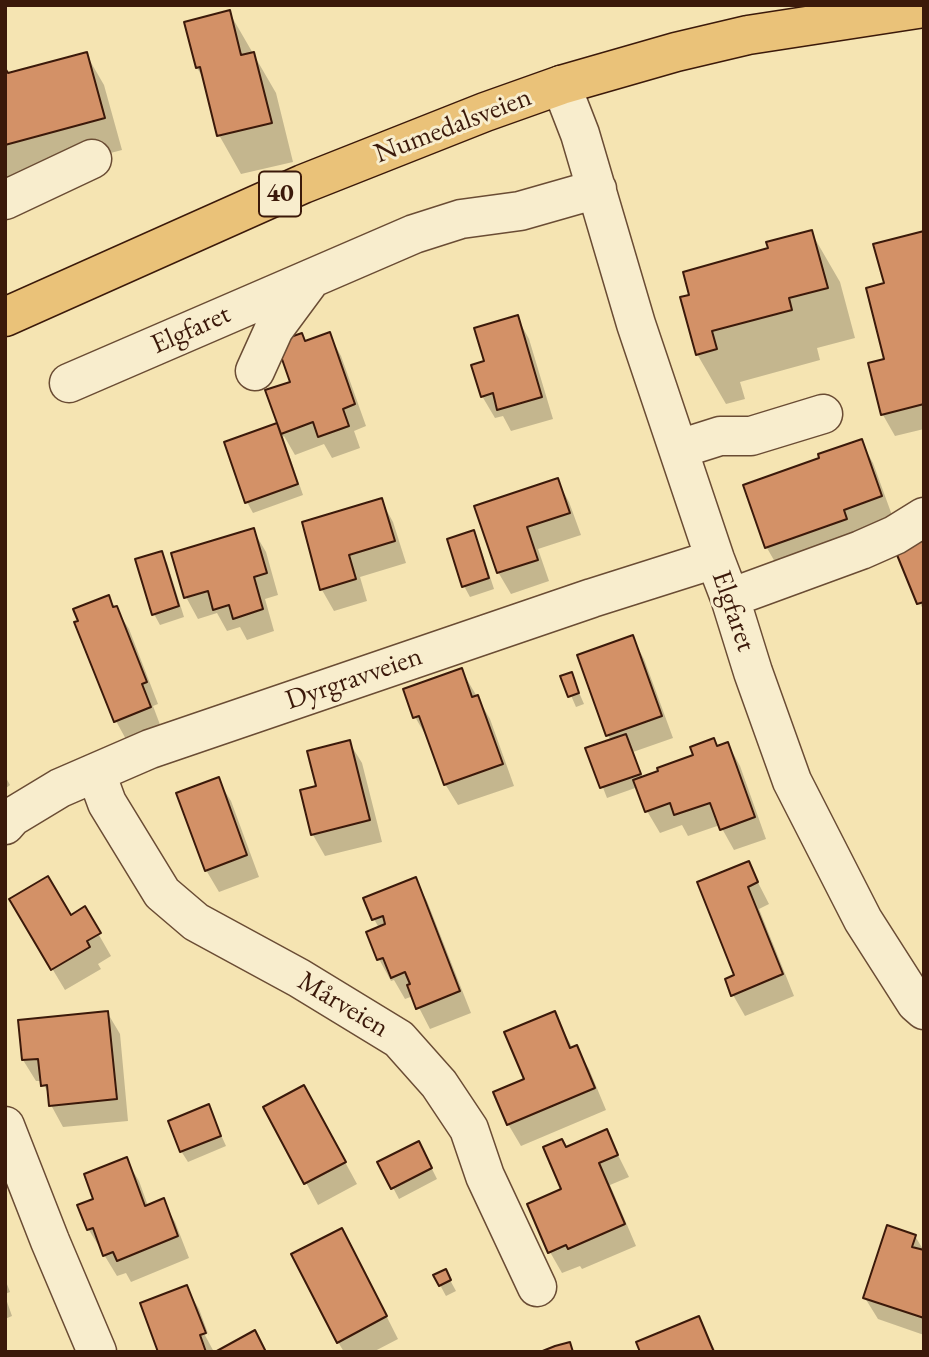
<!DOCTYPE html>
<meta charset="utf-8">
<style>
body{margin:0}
#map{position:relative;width:929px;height:1357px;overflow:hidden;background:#f5e4b2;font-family:"EB Garamond",serif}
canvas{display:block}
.frame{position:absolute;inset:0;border:7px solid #3b190a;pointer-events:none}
</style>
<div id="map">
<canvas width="929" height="1357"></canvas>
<div class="frame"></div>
</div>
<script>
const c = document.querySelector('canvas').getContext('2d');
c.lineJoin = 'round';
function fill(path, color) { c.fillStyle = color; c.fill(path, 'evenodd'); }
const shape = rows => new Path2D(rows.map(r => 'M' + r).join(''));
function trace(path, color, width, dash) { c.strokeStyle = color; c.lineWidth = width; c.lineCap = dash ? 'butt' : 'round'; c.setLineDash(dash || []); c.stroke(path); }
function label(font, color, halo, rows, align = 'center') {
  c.font = font + ' "EB Garamond",serif'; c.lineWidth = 6; c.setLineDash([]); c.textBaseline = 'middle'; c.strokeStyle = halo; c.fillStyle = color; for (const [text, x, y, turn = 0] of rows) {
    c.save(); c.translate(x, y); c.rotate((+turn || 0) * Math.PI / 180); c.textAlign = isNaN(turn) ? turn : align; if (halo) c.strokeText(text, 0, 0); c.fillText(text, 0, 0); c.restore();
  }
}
const shadow = shape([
 [229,12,276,93,293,162,241,174,219,135,205,81,197,68],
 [86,54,104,85,122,150,22,176,5,196,5,70,8,75],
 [811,232,840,282,855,338,817,348,820,360,740,382,745,399,726,404,697,354,691,296,770,249],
 [924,233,924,429,895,436,883,415,870,364,886,360,886,285],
 [517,317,529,339,553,419,511,431,503,416,495,418,482,396,486,363],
 [329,334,341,356,366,426,354,431,360,448,332,458,324,444,295,455,284,436,283,437,303,495,253,513,247,502,282,431,302,335,306,342],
 [861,441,873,463,893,518,779,569,767,548,745,486,822,459],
 [557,480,569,502,581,535,538,549,549,581,511,594,498,572,476,507],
 [381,500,393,522,406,563,360,577,367,601,334,611,322,590,304,524],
 [253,530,266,552,278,595,265,599,274,631,247,640,240,627,227,631,217,613,198,619,186,597],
 [473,532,479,543,494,589,470,597,464,586],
 [924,541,924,612,898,551],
 [161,553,167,563,184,617,160,625,154,614],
 [108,597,129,629,158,704,153,706,162,730,128,743,116,721],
 [632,637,644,659,673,738,633,752,643,778,728,744,740,766,766,839,734,850,720,825,688,836,682,825,660,833,647,811,638,787,607,798,588,749,611,741,608,735],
 [462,671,490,719,514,786,458,805,445,784,428,739,415,717],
 [571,674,584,704,576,707,563,677],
 [349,742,362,763,382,842,325,856,313,835,302,792,318,788],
 [5,776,10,785,5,789],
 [218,780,231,801,259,877,219,892,206,870],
 [748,863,769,904,759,909,794,996,745,1016,733,995],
 [415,879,427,901,471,1013,430,1029,413,996,405,999,394,980,391,981,379,959,368,933,379,928,374,919],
 [11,900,70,917,84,909,111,956,98,964,101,969,65,990],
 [107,1012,120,1034,128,1121,63,1127,51,1105,50,1097,42,1081,36,1081,23,1060],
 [554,1013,573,1049,576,1048,589,1069,606,1110,521,1146,508,1124],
 [208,1106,226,1146,188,1162,181,1151],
 [266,1107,316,1109,357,1184,318,1205],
 [606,1131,629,1177,610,1185,636,1246,582,1269,580,1266,562,1273,550,1252,563,1190,566,1149],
 [424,1153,437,1179,399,1199,380,1163],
 [126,1160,139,1181,148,1206,163,1201,175,1222,189,1258,131,1282,126,1273,117,1276,89,1230,79,1206,95,1200],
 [915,1236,924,1251,924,1335,878,1319,865,1298],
 [354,1252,398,1339,373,1352,344,1352,338,1342],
 [445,1271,456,1291,446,1296,440,1285],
 [5,1279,10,1292,5,1294],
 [187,1288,199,1309,209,1336,203,1325,200,1326,214,1352,160,1352],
 [5,1296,12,1316,5,1319],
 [698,1318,716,1352,642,1352]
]);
const building = shape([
 [230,10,241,55,254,52,272,123,217,136,200,67,196,68,184,22,230,10],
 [87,52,105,118,5,145,5,68,8,73,87,52],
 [812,230,828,288,789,298,792,310,712,331,717,349,696,355,680,297,689,295,683,272,768,248,766,242,812,230],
 [924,231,924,404,881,415,868,363,884,359,866,288,884,283,873,244,924,231],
 [518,315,542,397,497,410,493,393,481,397,471,365,484,361,474,328,518,315],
 [330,332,355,404,343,409,349,426,318,437,313,422,281,434,265,390,290,382,276,342,302,333,305,341,330,332],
 [277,423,298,484,245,503,224,442,277,423],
 [862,439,882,496,844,510,847,519,765,548,743,485,819,458,818,454,862,439],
 [558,478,570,513,527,527,538,560,497,573,474,506,558,478],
 [382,498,395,541,349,555,356,579,320,590,302,522,382,498],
 [254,528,267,573,254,577,263,609,233,619,229,605,213,610,208,591,184,598,171,553,254,528],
 [474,530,489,578,462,587,447,539,474,530],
 [924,539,924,602,917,604,895,550,924,539],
 [162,551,179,606,152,615,135,559,162,551],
 [109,595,113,607,117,606,147,682,142,684,151,707,114,722,74,622,78,621,73,609,109,595],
 [633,635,662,716,606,736,577,655,633,635],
 [462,668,472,697,478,695,503,764,444,785,419,716,413,718,403,689,462,668],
 [572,672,579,693,568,697,560,676,572,672],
 [626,734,641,774,600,788,585,748,626,734],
 [714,738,717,746,728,742,755,817,720,830,710,803,674,815,670,803,645,812,633,780,658,771,657,768,693,755,690,747,714,738],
 [350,740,370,820,311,835,300,790,316,786,307,751,350,740],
 [219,777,247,855,205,871,176,793,219,777],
 [749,861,758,882,748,887,783,974,731,996,725,979,734,975,697,882,749,861],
 [48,876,71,915,85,906,101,933,87,941,90,947,51,970,9,899,48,876],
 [416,877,460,991,416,1009,407,985,410,984,405,972,391,978,383,958,377,960,366,932,385,924,383,916,372,920,363,898,416,877],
 [108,1011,117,1099,49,1106,47,1085,41,1086,38,1059,22,1060,18,1020,108,1011],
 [555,1011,570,1048,577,1045,595,1088,507,1125,493,1092,524,1079,504,1032,555,1011],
 [304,1085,346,1162,304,1184,263,1107,304,1085],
 [209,1104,221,1136,180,1152,168,1121,209,1104],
 [607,1129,618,1155,599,1163,625,1224,568,1249,566,1245,548,1253,527,1204,561,1189,543,1147,562,1139,566,1147,607,1129],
 [419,1141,432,1168,391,1189,377,1162,419,1141],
 [127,1157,145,1206,164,1198,178,1236,117,1261,113,1252,103,1256,93,1228,87,1230,77,1205,93,1199,84,1174,127,1157],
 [887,1225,916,1235,912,1247,924,1250,924,1318,863,1298,887,1225],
 [342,1228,387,1316,337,1343,291,1254,342,1228],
 [446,1269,451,1280,439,1286,433,1275,446,1269],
 [187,1285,206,1333,200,1335,206,1352,158,1352,140,1303,187,1285],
 [699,1316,714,1352,640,1352,636,1342,699,1316],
 [255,1330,266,1352,215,1352,255,1330],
 [570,1342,573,1352,540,1352,555,1346,570,1342]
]);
const minor = shape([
 [561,85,580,134,636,324,715,559,730,598,753,672,792,781,863,920,916,1003,924,1010],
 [5,200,92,159],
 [255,371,274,329,311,279],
 [69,383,414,234,461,219,520,211,597,189],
 [679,449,720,436,751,436,823,414],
 [730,598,861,550,895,535,924,517],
 [96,773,107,803,162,893,196,922,299,978,399,1039,439,1084,469,1129,485,1176,537,1287],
 [5,825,12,817,60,788,150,749,592,598,715,559],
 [5,1126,50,1241,97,1352]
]);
const major = shape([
 [5,317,303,184,485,112,561,85,676,52,748,35,924,8]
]);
const shields = [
 [280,194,42]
];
const shieldNames = [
 ["40",280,194]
];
const streetNames = [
 ["Numedalsveien",453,126,-21],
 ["Elgfaret",191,330,-24],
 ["Elgfaret",733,611,71],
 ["Dyrgravveien",354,679,-19],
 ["Mårveien",343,1005,31]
];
fill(shadow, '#0003');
fill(building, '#d39167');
trace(building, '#3b190a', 2);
trace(minor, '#6a4c34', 41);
trace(major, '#3b190a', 41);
trace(minor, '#f8edcd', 38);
trace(major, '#eac279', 38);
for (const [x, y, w] of shields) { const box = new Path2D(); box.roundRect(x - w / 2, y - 22.5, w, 45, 5); c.fillStyle = '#f8edcd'; c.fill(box); trace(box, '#3b190a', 2); }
label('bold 26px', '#3b190a', null, shieldNames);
label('28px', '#3b190a', '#f8edcd', streetNames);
</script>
